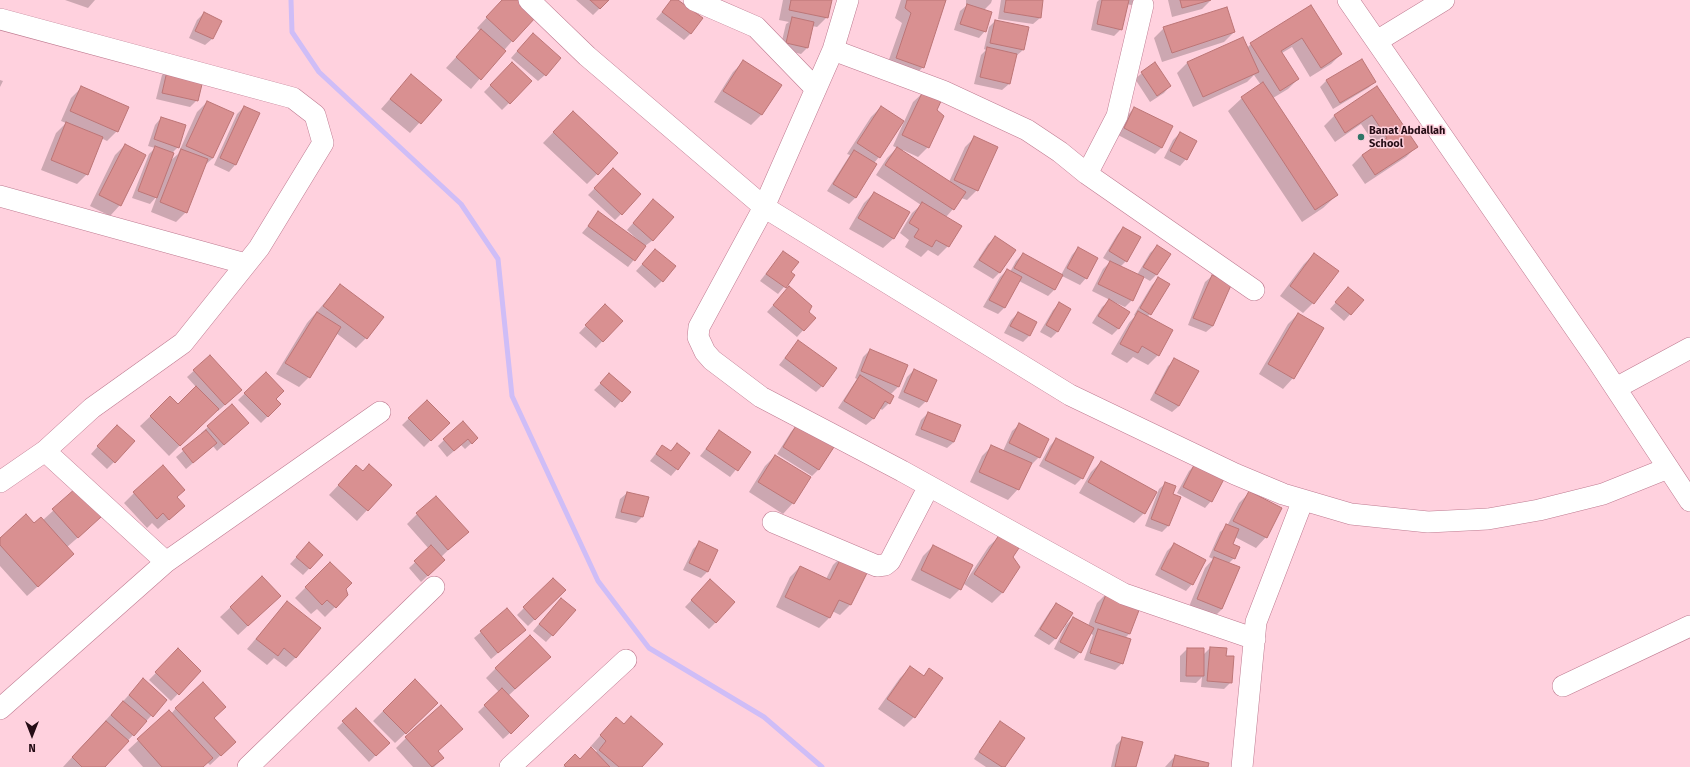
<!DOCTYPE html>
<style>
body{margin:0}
#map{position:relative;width:1690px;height:767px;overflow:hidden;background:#ffd1de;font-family:"Fira Sans",sans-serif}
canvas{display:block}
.north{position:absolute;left:12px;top:715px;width:40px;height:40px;-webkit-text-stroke:3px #ffd1de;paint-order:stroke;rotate:180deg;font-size:11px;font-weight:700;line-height:16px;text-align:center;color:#250c15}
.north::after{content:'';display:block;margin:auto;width:14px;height:18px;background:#250c15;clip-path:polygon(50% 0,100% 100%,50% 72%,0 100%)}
</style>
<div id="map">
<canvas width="1690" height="767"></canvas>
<div class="north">N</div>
</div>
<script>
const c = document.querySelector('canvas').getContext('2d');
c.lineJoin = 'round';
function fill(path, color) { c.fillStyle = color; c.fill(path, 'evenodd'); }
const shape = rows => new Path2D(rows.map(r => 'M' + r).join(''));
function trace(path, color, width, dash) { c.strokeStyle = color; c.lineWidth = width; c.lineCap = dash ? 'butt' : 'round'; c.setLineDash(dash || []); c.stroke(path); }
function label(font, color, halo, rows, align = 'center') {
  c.font = font + ' "Fira Sans",sans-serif'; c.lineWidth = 3; c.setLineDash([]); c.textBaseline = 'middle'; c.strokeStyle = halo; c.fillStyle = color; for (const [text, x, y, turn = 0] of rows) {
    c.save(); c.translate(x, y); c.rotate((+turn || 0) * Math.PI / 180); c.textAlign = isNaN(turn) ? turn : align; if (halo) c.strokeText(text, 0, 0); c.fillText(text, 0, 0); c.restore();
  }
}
const shadow = shape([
 [65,0,95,0,88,8],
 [503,0,517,0,512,41,471,89,446,68,480,31,477,28],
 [576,0,608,0,593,15],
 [672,0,676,0,691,33,684,40,656,19],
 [783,0,831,0,827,17,817,27,812,26,808,47,801,54,780,49,786,24,789,22,779,20],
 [901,0,945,0,923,67,913,77,886,68,902,23,895,18],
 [966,0,992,0,991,3,984,10,985,31,979,38,954,30,960,11,966,6],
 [1001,0,1042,0,1040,18,1033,24,998,19],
 [1099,0,1145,0,1139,7,1127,4,1121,29,1114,36,1091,30,1097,2],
 [1168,0,1211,0,1202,9,1172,17],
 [1311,6,1341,54,1331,64,1310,77,1292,47,1282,53,1298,79,1288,89,1273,98,1337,195,1323,208,1302,222,1228,111,1242,98,1261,85,1254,75,1247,82,1193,107,1177,73,1187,63,1247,48,1251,44],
 [204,13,220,21,212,39,205,45,189,38,197,20],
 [995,21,1023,50,1016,56,1009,84,1002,90,974,84,981,55,986,50,984,49,989,27],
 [1164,28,1234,32,1224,42,1162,62,1154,38],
 [526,41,545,75,538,81,511,58],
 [1361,60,1375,82,1368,88,1333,109,1320,87,1326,81],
 [743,62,780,85,761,115,751,125,714,102,733,72],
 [512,63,531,81,502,110,484,92],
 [169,68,197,100,190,107,156,99,162,75],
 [1142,73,1170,86,1164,93,1150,102,1135,79],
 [411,75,440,100,410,133,381,109],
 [0,80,3,81,0,87],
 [81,88,117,131,107,141,101,138,87,174,77,184,41,170,56,133,66,123,61,121,71,98],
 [1377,88,1416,147,1406,157,1365,184,1352,165,1362,155,1376,146,1361,124,1335,142,1324,126,1334,116],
 [924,92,936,110,928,147,918,157,903,150,902,151,949,182,965,147,975,137,977,190,967,200,961,198,953,209,946,217,948,246,938,256,928,250,921,257,905,247,909,240,900,233,912,213,921,205,876,175,887,158,897,148,893,146,913,102],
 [207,102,213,158,204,166,186,212,176,222,151,212,157,196,150,204,132,198,149,154,155,148,148,146,155,125,161,118,178,147,172,153,169,162,178,154,197,112],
 [244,107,259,114,235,165,229,172,214,165,237,114],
 [881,107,879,157,874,163,856,197,849,204,827,191,850,155,847,154,871,117],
 [1134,108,1162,147,1155,154,1118,135,1128,115],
 [563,122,597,174,587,184,543,143],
 [1180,133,1186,159,1180,166,1164,158,1173,140],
 [125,145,145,155,120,205,110,216,90,206,115,155],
 [607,176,621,214,615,220,588,195],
 [874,193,894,238,883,248,849,229,864,203],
 [647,207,653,240,645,246,628,267,582,233,599,213,637,241,638,240,627,230],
 [1123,228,1126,261,1120,267,1137,275,1150,253,1157,246,1169,254,1156,275,1150,281,1143,277,1132,300,1125,307,1112,301,1112,302,1129,312,1118,329,1112,335,1092,323,1102,307,1110,300,1092,291,1103,269,1110,262,1103,258,1117,235],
 [995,238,1014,250,999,273,993,279,973,267,988,244],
 [1078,248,1086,278,1080,285,1062,276,1054,290,1048,296,1019,281,1004,308,998,314,983,307,1000,277,1007,270,1010,272,1016,261,1023,254,1061,275,1072,255],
 [655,250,662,281,655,288,636,271],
 [783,252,790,272,794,275,778,294,760,281],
 [1314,254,1313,303,1303,313,1280,296,1304,264],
 [1212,276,1213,326,1206,332,1188,325,1205,282],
 [1158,279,1150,314,1147,317,1158,355,1148,365,1133,357,1127,363,1111,354,1129,323,1135,316,1134,315,1152,285],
 [340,285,382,317,366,338,356,348,336,333,309,377,299,387,276,374,307,323],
 [783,294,814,318,797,337,767,312],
 [1342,295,1363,300,1344,321,1330,309],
 [1059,304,1057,332,1051,338,1040,332,1053,310],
 [599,312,621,321,596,348,579,333],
 [1018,313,1029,336,1023,342,1004,333,1011,320],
 [1298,314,1293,378,1283,389,1259,374,1288,324],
 [798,341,822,386,816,392,779,365],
 [870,350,907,366,898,387,890,395,889,403,882,410,880,408,873,419,866,425,838,408,857,379,855,378,863,357],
 [210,356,234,397,218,411,216,410,169,456,140,426,170,398,178,405,196,387,187,377],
 [1175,360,1179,406,1172,412,1150,400,1168,366],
 [914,370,926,401,919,408,898,398,907,377],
 [266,373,274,399,280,404,261,423,238,400],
 [603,381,621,401,615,408,594,390],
 [427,401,448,423,424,447,402,425],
 [928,413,954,442,947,448,915,435,921,420],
 [797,425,819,469,812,476,777,454,791,432],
 [1019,425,1039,457,1032,464,1031,463,1018,489,1008,500,970,482,982,456,992,446,1003,451,1012,431],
 [208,427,241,430,217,451,213,446,186,469,176,457,203,434,201,433],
 [719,432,750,452,730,477,700,456],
 [110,433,134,442,107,469,91,454],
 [477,438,465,449,461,445,447,457,438,446,444,440],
 [1056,439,1082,478,1075,485,1039,466,1050,446],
 [677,445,677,469,671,476,650,461,662,446,670,451],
 [775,456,809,478,793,503,783,514,749,492,765,466],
 [1101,462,1144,513,1134,523,1079,493,1091,472],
 [1195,465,1211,501,1205,508,1177,493,1189,471],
 [362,472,390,485,357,521,329,495,346,477],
 [1166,483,1168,526,1162,532,1145,526,1159,489],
 [76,490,90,527,67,547,63,564,27,596,0,566,0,540,43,520],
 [134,493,176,498,173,516,158,529,152,523,147,528,124,503],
 [627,493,642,517,636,523,615,518,620,499],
 [1249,493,1280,508,1266,537,1256,548,1235,537,1231,545,1234,558,1229,563,1239,568,1222,609,1212,619,1188,609,1205,568,1213,559,1209,557,1220,532,1227,526,1239,503],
 [417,514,467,532,441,557,437,567,421,582,409,568,429,549,407,524],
 [1000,536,1019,567,1002,593,992,603,964,584,989,546],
 [699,543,708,571,701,578,683,570,693,549],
 [1174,544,1192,584,1186,591,1155,575,1167,551],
 [933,546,960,589,950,599,911,580,923,556],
 [303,550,322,555,303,575,290,564],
 [843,555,868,567,850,605,840,615,832,611,829,618,819,628,776,607,790,577,800,567,826,579,833,565],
 [330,563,347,595,325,617,317,609,311,614,295,598],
 [262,578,269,606,238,635,220,617],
 [553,579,564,590,528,626,517,615],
 [704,587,716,622,709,629,685,607],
 [1107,593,1140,605,1129,634,1125,638,1122,663,1115,670,1084,660,1093,635,1090,633,1080,652,1074,659,1054,649,1066,625,1073,618,1088,626,1097,603],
 [287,602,296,657,286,667,274,658,267,665,247,649],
 [1056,604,1055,639,1049,645,1034,636,1050,611],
 [554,606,574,611,546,642,533,631],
 [507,610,518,636,491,659,474,638],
 [1210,648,1225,657,1231,682,1224,689,1201,687,1202,677,1196,683,1180,682,1180,656,1187,649,1203,655],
 [178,650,200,671,171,701,149,680],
 [539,667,508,696,521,723,503,739,478,712,499,692,486,678,496,668],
 [910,668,923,676,930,670,942,678,914,717,904,727,878,709,900,678],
 [137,686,166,700,103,767,63,767],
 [176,708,213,719,224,752,210,765,207,762,203,767,143,767,128,750,169,712,171,714],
 [383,711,427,713,395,743,373,721],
 [343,722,388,743,369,762,337,728],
 [1000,722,1003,767,986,767,974,759,994,729],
 [607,728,641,767,563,767,575,755,580,760,595,753,597,751,591,746],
 [406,738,437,752,443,758,434,767,413,767,396,748],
 [1123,738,1135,767,1111,767,1116,745],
 [1175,756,1207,767,1165,767]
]);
const stream = shape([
 [291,0,292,32,319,72,461,204,498,259,512,396,598,581,649,648,764,717,822,767]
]);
const building = shape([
 [502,0,518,0,536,17,513,42,486,17,502,0],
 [590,0,609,0,600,9,590,0],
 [671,0,678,0,703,18,691,34,662,12,671,0],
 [791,0,832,0,828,18,789,10,791,0],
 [907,0,946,0,924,68,896,58,911,13,905,8,907,0],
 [1006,0,1043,0,1041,18,1004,12,1006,0],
 [1102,0,1129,0,1122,30,1097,24,1102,0],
 [1180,0,1211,0,1182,8,1180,0],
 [967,4,992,12,986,32,960,24,967,4],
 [1311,5,1342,54,1321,68,1302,38,1281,51,1299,79,1280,91,1250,43,1311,5],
 [1227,7,1235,32,1172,53,1163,27,1227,7],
 [204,12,222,21,213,39,195,31,204,12],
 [792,17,814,22,808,48,786,43,792,17],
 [995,20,1029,27,1024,50,990,43,995,20],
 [481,29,506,51,481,80,456,57,481,29],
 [533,33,561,58,546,76,517,51,533,33],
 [1243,37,1259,72,1203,97,1187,62,1243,37],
 [987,47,1017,54,1010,84,980,77,987,47],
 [1362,59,1376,82,1340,103,1326,80,1362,59],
 [743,60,782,85,762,115,723,91,743,60],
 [512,62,532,81,510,104,490,85,512,62],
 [1155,62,1171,86,1157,96,1141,72,1155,62],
 [168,67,204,76,198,101,162,93,168,67],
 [411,74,442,100,421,124,390,99,411,74],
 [1263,82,1338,195,1315,210,1241,97,1263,82],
 [81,86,129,107,118,132,70,111,81,86],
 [1377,86,1418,147,1375,175,1362,155,1387,138,1372,115,1345,133,1334,115,1377,86],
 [923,91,942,99,937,110,944,116,929,148,902,135,923,91],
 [207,101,234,113,213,158,186,146,207,101],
 [244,106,260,113,236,165,220,158,244,106],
 [881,106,904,121,880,158,857,143,881,106],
 [1134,107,1173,126,1162,148,1124,128,1134,107],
 [573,111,618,153,598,175,553,132,573,111],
 [161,117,186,125,179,148,154,139,161,117],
 [66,122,103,137,88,175,51,160,66,122],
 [1180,132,1197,141,1187,160,1170,151,1180,132],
 [974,136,998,147,978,191,954,180,974,136],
 [125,144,146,155,121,206,99,195,125,144],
 [155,146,174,153,157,198,138,191,155,146],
 [897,147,966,192,954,210,885,165,897,147],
 [181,149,208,159,187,213,160,202,181,149],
 [854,150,877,164,856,198,833,184,854,150],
 [613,168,641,194,622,215,594,188,613,168],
 [874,192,910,212,894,239,858,218,874,192],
 [653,199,674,217,653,241,633,223,653,199],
 [922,202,962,226,949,247,936,240,932,247,914,237,919,229,909,223,922,202],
 [598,211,646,246,635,261,588,226,598,211],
 [1123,227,1141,237,1127,262,1109,251,1123,227],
 [995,236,1016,250,1000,273,979,260,995,236],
 [1157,245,1171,254,1157,275,1143,267,1157,245],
 [1078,247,1098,258,1087,279,1067,268,1078,247],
 [655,249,676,266,663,282,642,264,655,249],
 [783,251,799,262,791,272,795,275,786,288,766,274,783,251],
 [1023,253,1063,275,1055,290,1014,268,1023,253],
 [1314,253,1339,271,1314,304,1290,286,1314,253],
 [1110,261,1144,277,1133,301,1098,284,1110,261],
 [1007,269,1022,277,1005,308,989,300,1007,269],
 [1212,275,1232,283,1213,326,1193,318,1212,275],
 [1158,277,1170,284,1151,315,1140,308,1158,277],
 [340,284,384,317,367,339,323,306,340,284],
 [789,286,812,306,809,312,816,318,804,331,773,305,789,286],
 [1348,287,1364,300,1351,315,1335,302,1348,287],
 [1109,299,1130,312,1119,329,1098,316,1109,299],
 [1059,302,1071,309,1058,332,1046,325,1059,302],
 [605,304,623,321,603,342,585,325,605,304],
 [1138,311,1173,330,1159,356,1142,346,1138,353,1120,344,1138,311],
 [317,312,341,327,310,378,285,363,317,312],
 [1018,312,1037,322,1030,336,1010,326,1018,312],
 [1298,313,1324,328,1294,379,1268,364,1298,313],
 [798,340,837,368,823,387,785,358,798,340],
 [870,349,908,365,899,387,861,371,870,349],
 [210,355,242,390,225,405,193,370,210,355],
 [1174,358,1199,371,1179,406,1155,393,1174,358],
 [914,369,937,380,927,402,904,392,914,369],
 [266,372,284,391,276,399,281,404,268,417,244,393,266,372],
 [609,373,631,392,622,402,600,383,609,373],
 [860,375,894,396,890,404,885,401,874,419,844,401,860,375],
 [196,386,219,409,180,446,150,416,170,396,178,404,196,386],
 [427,400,450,423,431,441,408,418,427,400],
 [232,404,249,423,224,445,207,426,232,404],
 [928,412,961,425,954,442,921,429,928,412],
 [463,421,478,438,472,444,468,439,454,451,443,439,463,421],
 [1019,423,1049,439,1040,458,1009,443,1019,423],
 [797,424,834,447,819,470,783,447,797,424],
 [117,425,135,441,115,463,97,446,117,425],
 [206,430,217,443,193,463,182,449,206,430],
 [719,430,751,452,738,471,706,449,719,430],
 [1056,438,1094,457,1083,479,1045,460,1056,438],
 [677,443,690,453,678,470,656,454,662,445,671,451,677,443],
 [991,445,1032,463,1019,490,979,472,991,445],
 [775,455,811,477,794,504,758,482,775,455],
 [1101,461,1157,492,1145,514,1088,482,1101,461],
 [1195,463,1224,479,1212,502,1183,487,1195,463],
 [369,464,392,485,368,511,338,485,356,465,363,471,369,464],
 [163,465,185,490,177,497,185,506,169,520,163,513,157,519,133,492,163,465],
 [1165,482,1176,486,1173,494,1181,497,1169,526,1151,519,1165,482],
 [76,488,101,517,78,538,52,509,76,488],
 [1249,491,1282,508,1267,538,1233,521,1249,491],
 [627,492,649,497,643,517,621,512,627,492],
 [436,496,469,532,448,550,416,513,436,496],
 [26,514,34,523,41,517,74,554,38,587,0,545,0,538,26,514],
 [1226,524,1239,529,1233,544,1240,547,1235,559,1214,550,1226,524],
 [999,535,1019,548,1013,557,1020,567,1003,593,974,574,999,535],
 [699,541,718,550,708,572,689,563,699,541],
 [309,542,323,555,310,569,296,557,309,542],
 [1174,543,1206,560,1193,585,1161,569,1174,543],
 [431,545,445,560,428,576,414,561,431,545],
 [933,545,973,565,961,590,921,570,933,545],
 [843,554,870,567,851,605,839,600,830,618,785,597,800,566,830,580,843,554],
 [1214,557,1240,567,1222,609,1197,599,1214,557],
 [330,562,352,583,346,589,348,595,336,608,327,600,322,605,305,587,330,562],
 [262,576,281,596,248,626,230,607,262,576],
 [553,578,566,590,535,620,523,607,553,578],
 [710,579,735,602,716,623,691,600,710,579],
 [1107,592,1141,605,1130,634,1095,622,1107,592],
 [561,598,576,610,553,636,539,624,561,598],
 [287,601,321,628,296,658,284,648,278,656,256,639,287,601],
 [1056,603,1073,613,1056,639,1040,629,1056,603],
 [507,608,526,630,498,653,480,631,507,608],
 [1073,617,1094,628,1081,653,1060,642,1073,617],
 [1098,629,1131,639,1123,664,1090,653,1098,629],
 [530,635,551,657,515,689,495,668,530,635],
 [1210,647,1227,648,1226,656,1234,656,1232,683,1207,681,1210,647],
 [178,648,201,671,179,695,155,672,178,648],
 [1187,648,1204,648,1204,676,1186,676,1187,648],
 [910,666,924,676,929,668,943,678,915,718,887,699,910,666],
 [143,678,167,700,153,717,129,695,143,678],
 [415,679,438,703,406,734,383,711,415,679],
 [203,682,226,707,214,718,236,742,221,756,175,708,203,682],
 [502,688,529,716,511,734,484,705,502,688],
 [123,701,147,721,134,736,111,715,123,701],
 [441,705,463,729,438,751,444,758,432,767,405,737,441,705],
 [356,708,390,743,376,756,342,721,356,708],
 [169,710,213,758,203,767,162,767,137,739,169,710],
 [631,716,663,744,642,767,619,767,599,750,606,741,600,735,616,717,624,724,631,716],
 [106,721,129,741,105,767,82,767,72,757,106,721],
 [1000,721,1025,738,1005,767,1002,767,979,752,1000,721],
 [1122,737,1143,742,1136,767,1115,767,1122,737],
 [591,747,610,767,566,767,564,765,575,754,580,759,591,747],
 [1175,755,1209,763,1208,767,1172,767,1175,755]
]);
const minor = shape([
 [529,0,587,56,764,207,1070,395,1235,474,1283,494,1351,514,1428,522,1488,519,1539,510,1603,494,1668,468],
 [694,0,756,27,816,89],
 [848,0,833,50,764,207,699,327,698,337,705,352,712,360,761,397,902,471,1124,594,1255,639],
 [1348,0,1597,360,1690,501],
 [0,19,293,98,315,115,323,143,259,248,183,343,92,408,45,451,0,482],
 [1377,41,1444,0],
 [833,50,943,91,1027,130,1060,152,1087,174,1254,290],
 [1087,174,1117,116,1143,5],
 [0,196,246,264],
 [1616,388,1690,348],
 [45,451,166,562],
 [773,522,877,566,885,565,890,561,929,486],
 [1563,686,1690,626],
 [0,709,166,562,380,412],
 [248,767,434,587],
 [510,767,626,660],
 [1242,767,1256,622,1303,500]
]);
const markers = [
 [1361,137,4,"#317568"]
];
const poiNames = [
 ["Banat Abdallah",1369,131],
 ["School",1369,144]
];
fill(shadow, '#0003');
trace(stream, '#cfbdf7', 5);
fill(building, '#d99091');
trace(building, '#bc7576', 1);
trace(minor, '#be7a90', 22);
trace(minor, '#fff', 21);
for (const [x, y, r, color] of markers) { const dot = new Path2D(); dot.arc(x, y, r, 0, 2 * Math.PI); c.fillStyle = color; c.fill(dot); trace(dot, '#ffd1de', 1.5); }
label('bold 11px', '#250c15', '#ffd1de', poiNames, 'left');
</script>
